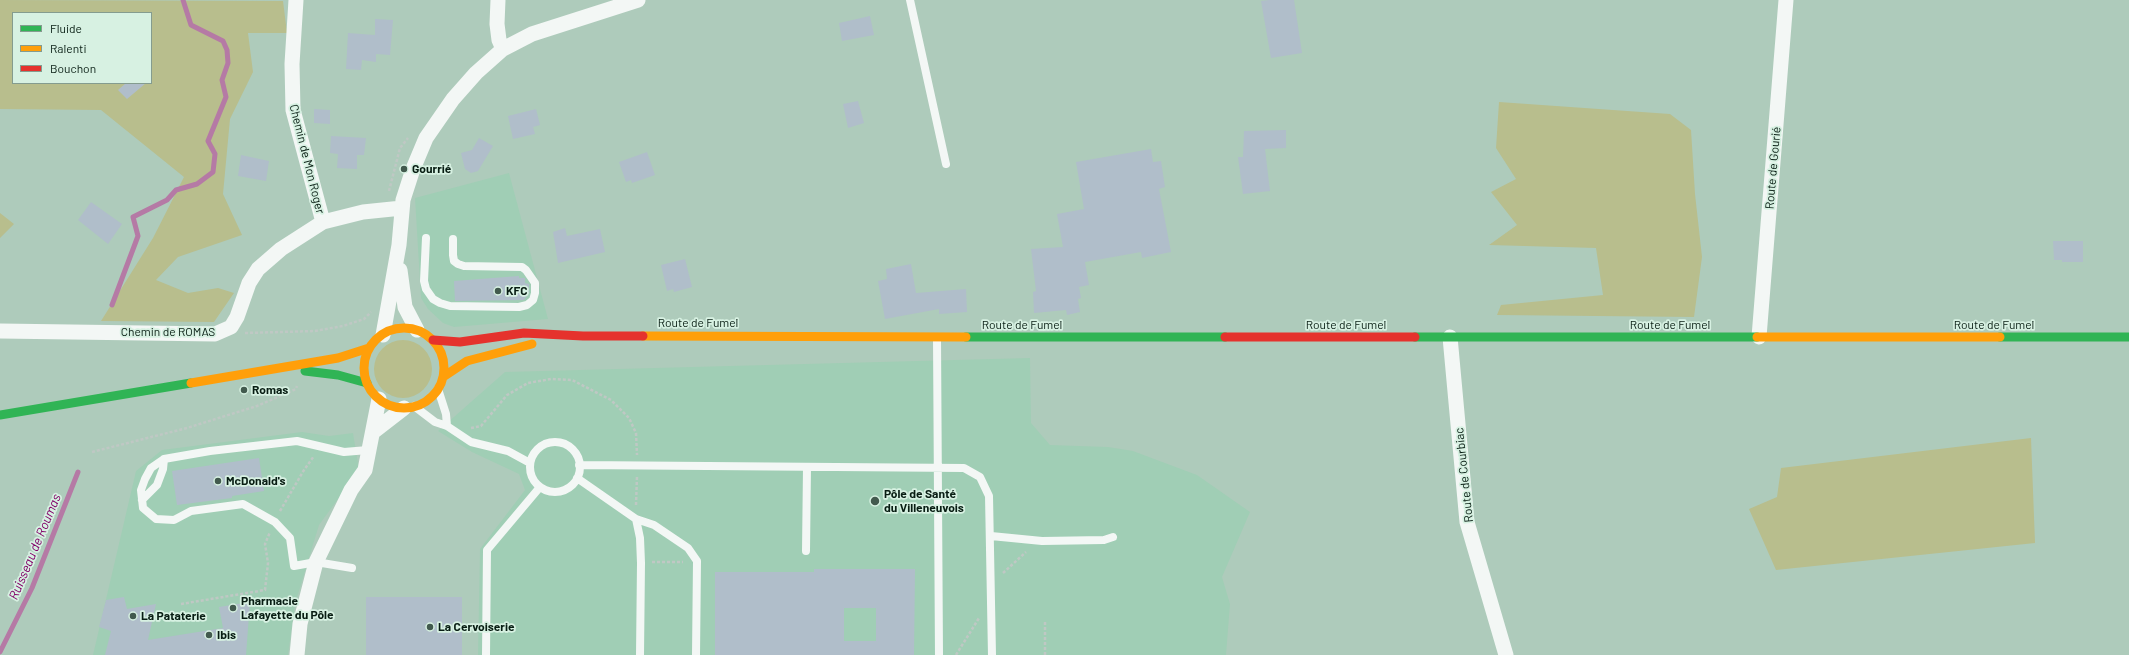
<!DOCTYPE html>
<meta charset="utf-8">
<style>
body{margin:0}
#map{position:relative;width:2129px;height:655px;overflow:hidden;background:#aecbbb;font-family:Barlow,sans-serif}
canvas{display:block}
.legend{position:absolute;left:12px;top:12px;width:140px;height:72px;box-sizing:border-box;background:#d7f1e2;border:1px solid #849c8f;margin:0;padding:5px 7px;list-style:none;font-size:12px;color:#081d13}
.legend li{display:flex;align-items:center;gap:8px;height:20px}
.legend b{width:20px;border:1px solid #849c8f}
</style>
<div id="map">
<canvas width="2129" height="655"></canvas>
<ul class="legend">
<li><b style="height:5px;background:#30b455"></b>Fluide</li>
<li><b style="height:5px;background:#ff9f0a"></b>Ralenti</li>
<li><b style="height:5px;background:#e5322d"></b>Bouchon</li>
</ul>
</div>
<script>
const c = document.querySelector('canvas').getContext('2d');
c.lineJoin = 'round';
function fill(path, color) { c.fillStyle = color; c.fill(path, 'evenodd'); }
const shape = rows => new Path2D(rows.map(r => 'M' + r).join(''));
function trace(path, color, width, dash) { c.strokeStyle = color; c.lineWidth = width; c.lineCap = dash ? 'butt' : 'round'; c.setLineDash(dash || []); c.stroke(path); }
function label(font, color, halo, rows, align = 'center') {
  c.font = font + ' Barlow,sans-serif'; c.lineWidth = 3.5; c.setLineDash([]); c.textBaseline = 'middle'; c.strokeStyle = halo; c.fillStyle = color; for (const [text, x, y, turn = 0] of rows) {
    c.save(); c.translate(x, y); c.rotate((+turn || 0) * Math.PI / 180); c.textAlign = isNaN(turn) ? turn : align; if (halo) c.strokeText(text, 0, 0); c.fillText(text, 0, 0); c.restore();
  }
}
const built = shape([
 [509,173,548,319,454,327,443,323,428,309,421,298,415,198],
 [1030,358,1031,423,1050,445,1108,447,1133,451,1197,475,1250,512,1222,577,1230,604,1226,655,478,655,480,549,525,490,519,474,472,452,438,431,505,372],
 [302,432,329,436,353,433,359,470,319,525,295,604,288,655,93,655,136,471,162,450]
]);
const green = shape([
 [0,0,283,1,287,33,248,33,253,72,230,119,223,194,242,235,178,257,156,280,188,293,218,288,234,293,214,322,101,321,153,238,184,177,101,110,0,109],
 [13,13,151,13,151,83,13,83],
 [1499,102,1670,114,1691,130,1695,194,1702,257,1694,317,1497,315,1501,305,1603,295,1596,248,1489,245,1517,225,1491,192,1516,179,1496,148],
 [0,213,14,224,0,238],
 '374 369a29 29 0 1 1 58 0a29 29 0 1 1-58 0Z',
 [2031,438,2035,543,1776,570,1749,509,1777,497,1781,468]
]);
const stream = shape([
 [112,305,138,236,133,217,167,200,176,190,197,184,213,172,215,154,208,141,226,97,222,80,228,63,227,50,223,41,191,25,183,0],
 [0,652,32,588,78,472]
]);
const building = shape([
 [1269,0,1294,0,1302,53,1271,58,1261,1],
 [870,16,874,35,842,41,839,23],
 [375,19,393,20,390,55,376,54,376,62,362,60,361,70,346,69,348,33,375,35],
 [126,83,146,83,127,99,118,90],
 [858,101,864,123,848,128,843,104],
 [314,109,330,110,330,124,314,123],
 [536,109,540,125,533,127,535,134,513,139,508,116],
 [1286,130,1286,148,1265,149,1270,191,1243,194,1238,157,1243,157,1244,131],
 [331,136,366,138,364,155,357,155,357,169,337,168,338,154,330,153],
 [479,138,493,146,478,171,471,173,465,169,461,153,472,150],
 [1151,149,1153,162,1161,161,1165,187,1159,189,1171,252,1142,258,1141,252,1085,262,1089,285,1079,287,1081,298,1078,299,1080,312,1067,315,1066,310,1034,313,1033,292,1036,291,1031,249,1063,247,1057,214,1084,209,1076,162],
 [647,152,655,175,632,183,631,180,626,182,619,162],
 [241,155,269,161,266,181,238,176],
 [91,202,122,224,108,244,78,220],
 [565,228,567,236,600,229,605,252,558,263,553,232],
 [2053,241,2083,241,2083,262,2062,262,2062,260,2054,260],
 [685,259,692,287,674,292,673,289,667,291,661,265],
 [911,264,916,293,966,289,967,312,939,314,939,309,885,319,878,281,887,279,886,269],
 [519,276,519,278,525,278,525,283,529,284,529,293,524,300,455,301,454,281],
 [259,458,264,491,232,496,232,498,177,505,172,471],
 [814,569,915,569,914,655,715,655,715,572,814,572],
 [844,608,876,608,876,641,844,641],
 [124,597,127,609,156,604,148,640,223,628,219,607,250,602,246,655,105,655,111,631,99,627,106,600],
 [366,597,462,597,462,655,366,655]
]);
const path = shape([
 [389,191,400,148,408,138],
 [245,333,315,331,343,326,364,319,371,312],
 [471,428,481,426,507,395,528,383,551,379,572,380,611,400,629,418,636,433,637,455],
 [92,452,187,428,257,406,296,389,297,386],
 [636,505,637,476],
 [280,511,304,470,314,456],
 [652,562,683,562],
 [1003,573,1026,552],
 [181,604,265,590,268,563,265,544,270,532],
 [956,655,979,618],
 [1045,655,1045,621]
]);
const lane = shape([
 [910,0,946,164],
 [426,238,424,281,426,289,433,299,440,303,450,306,519,307,527,305,533,300,535,293,535,283,526,270,522,267,464,266,458,264,454,261,453,255,453,239],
 [937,338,939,655],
 [438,389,446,414,447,426],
 [414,406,435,422,447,426,471,442,508,451,530,463],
 '530 467a25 25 0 1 1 50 0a25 25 0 1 1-50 0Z',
 [579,465,964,468,980,477,989,496,992,655],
 [577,478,636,519,654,525,688,548,697,561,696,655],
 [142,500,157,485,163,469,164,459],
 [636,519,640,538,641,563,640,655],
 [991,536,1042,541,1104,540,1113,537],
 [806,551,807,467],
 [352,568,316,562,294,566,290,538,275,522,243,504,191,511,174,520,156,519,143,508,141,490,145,479,151,468,164,459,210,451,297,441,344,452,368,450],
 [486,655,487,550,540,487]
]);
const street = shape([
 [296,0,292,64,293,110,323,222],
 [498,0,497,24,499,40,503,49],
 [400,270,405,307,417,330],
 [0,331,215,334,231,327,237,317,249,283,258,269,281,249,323,222,363,212,402,208],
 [383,335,399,245,403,200,413,169,426,138,453,99,476,73,503,49,532,34,638,0],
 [1450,337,1467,522,1506,655],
 [1759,337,1786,0],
 [373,432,404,408],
 [297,655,300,624,316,562,351,490,365,470,379,399]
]);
const fast = shape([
 [966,337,1225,337],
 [1415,337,1757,337],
 [2000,337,2129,337],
 [305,371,338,375,367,383],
 [0,415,191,383]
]);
const slow = shape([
 '364 368a40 40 0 1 1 80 0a40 40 0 1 1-80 0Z',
 [643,336,966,337],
 [1757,337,2000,337],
 [443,377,467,361,532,344],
 [191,383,338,358,369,348]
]);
const jam = shape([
 [1225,337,1415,337],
 [433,340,460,342,524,333,583,336,643,336]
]);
const markers = [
 [404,169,4,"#425a4e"],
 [498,291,4,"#425a4e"],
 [244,390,4,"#425a4e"],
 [218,481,4,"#425a4e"],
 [875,501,5,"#425a4e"],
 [233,608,4,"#425a4e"],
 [133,616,4,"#425a4e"],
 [430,627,4,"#425a4e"],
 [209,635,4,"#425a4e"]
];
const streetNames = [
 ["Chemin de Mon Roger",307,159,76],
 ["Route de Gourié",1773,168,-85],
 ["Route de Fumel",698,323],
 ["Route de Fumel",1022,325],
 ["Route de Fumel",1346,325],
 ["Route de Fumel",1670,325],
 ["Route de Fumel",1994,325],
 ["Chemin de ROMAS",168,332],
 ["Route de Courbiac",1464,475,-96]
];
const poiNames = [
 ["Gourrié",412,169],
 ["KFC",506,291],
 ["Romas",252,390],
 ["McDonald's",226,481],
 ["Pôle de Santé",884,494],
 ["du Villeneuvois",884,508],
 ["Pharmacie",241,601],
 ["Lafayette du Pôle",241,615],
 ["La Pataterie",141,616],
 ["La Cervoiserie",438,627],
 ["Ibis",217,635]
];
const waterNames = [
 ["Ruisseau de Roumas",35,547,-67]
];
fill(built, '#a0ceb5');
fill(green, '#b8be8d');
trace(stream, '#b57aa5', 5);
fill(building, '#b0beca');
trace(path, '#bfc8c4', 2.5, [3, 2]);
trace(lane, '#f3f7f5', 8);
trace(street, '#f3f7f5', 15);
trace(fast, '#30b455', 9);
trace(slow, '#ff9f0a', 9);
trace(jam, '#e5322d', 9);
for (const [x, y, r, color] of markers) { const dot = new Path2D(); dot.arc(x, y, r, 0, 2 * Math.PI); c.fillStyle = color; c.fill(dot); trace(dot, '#d7f1e2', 1.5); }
label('12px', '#081d13', '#d7f1e2', streetNames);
label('bold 12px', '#081d13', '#d7f1e2', poiNames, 'left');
label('italic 13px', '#820168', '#d7f1e2', waterNames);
</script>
